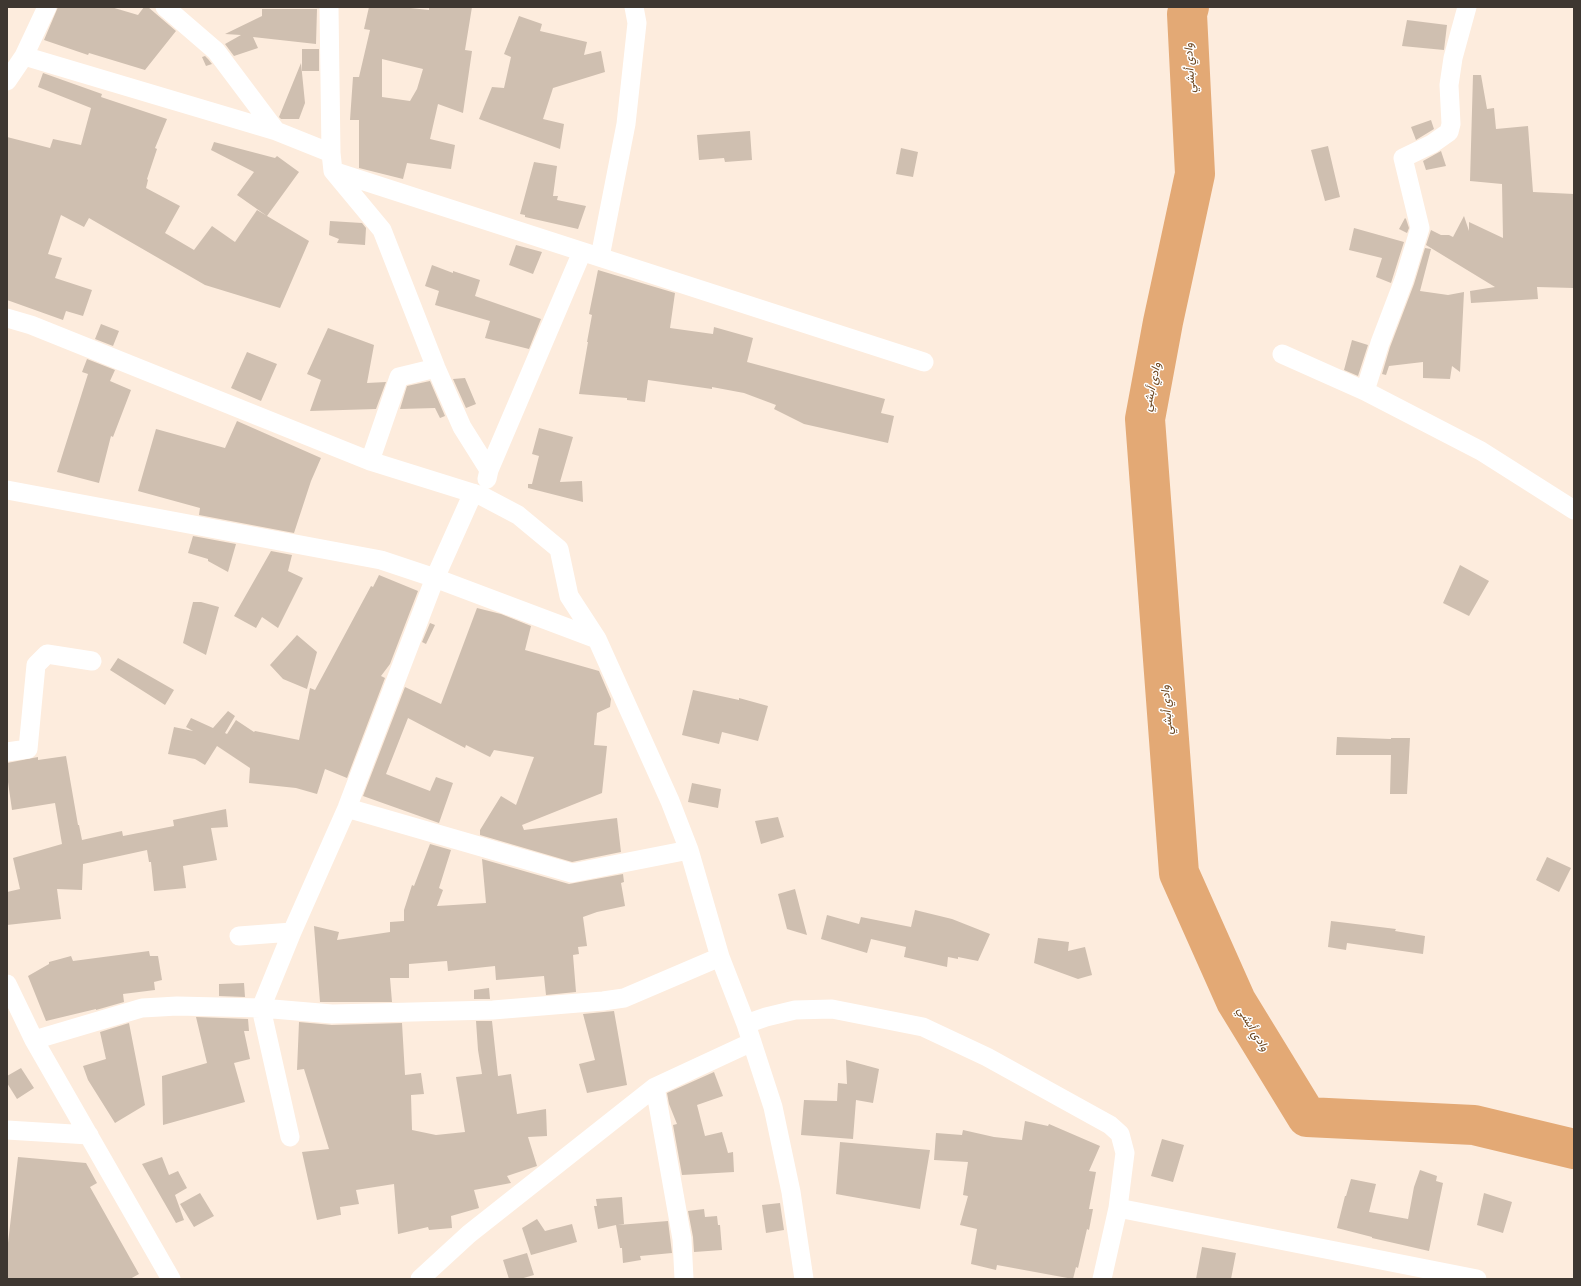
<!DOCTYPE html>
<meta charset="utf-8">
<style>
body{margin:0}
#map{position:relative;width:1581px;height:1286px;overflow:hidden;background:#fdecdd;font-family:Lora,serif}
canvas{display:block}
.frame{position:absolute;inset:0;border:8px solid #3e3731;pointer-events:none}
</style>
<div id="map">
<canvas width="1581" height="1286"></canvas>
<div class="frame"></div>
</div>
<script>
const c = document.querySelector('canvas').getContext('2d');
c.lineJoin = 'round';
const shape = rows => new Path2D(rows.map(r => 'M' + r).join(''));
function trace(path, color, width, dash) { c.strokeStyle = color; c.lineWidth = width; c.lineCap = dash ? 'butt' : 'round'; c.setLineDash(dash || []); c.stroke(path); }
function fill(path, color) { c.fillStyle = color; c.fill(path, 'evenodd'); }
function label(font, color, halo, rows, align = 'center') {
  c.font = font + ' Lora,Vazirmatn,serif'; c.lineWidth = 3; c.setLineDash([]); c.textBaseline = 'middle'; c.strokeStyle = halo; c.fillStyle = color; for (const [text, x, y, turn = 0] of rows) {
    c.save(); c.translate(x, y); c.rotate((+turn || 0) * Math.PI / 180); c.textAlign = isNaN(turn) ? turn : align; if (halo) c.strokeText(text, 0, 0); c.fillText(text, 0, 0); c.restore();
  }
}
const river = shape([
 [1189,7,1187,14,1195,174,1163,322,1145,419,1179,873,1236,1001,1307,1117,1474,1125,1574,1149]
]);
const building = shape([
 [58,7,111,7,138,15,144,7,148,7,176,31,145,70,89,53,88,55,44,40],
 [369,7,401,7,429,10,429,7,472,7,465,50,472,51,463,113,438,104,430,139,455,145,451,169,407,163,403,179,359,168,359,120,350,120,353,77,359,77,370,30,364,29],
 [382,59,423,69,417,89,410,101,382,97],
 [262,9,317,9,316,44,253,37,258,48,234,56,225,44,241,35,225,34,262,16],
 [519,16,542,24,540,31,587,42,584,55,601,51,605,72,553,88,543,119,564,124,560,149,479,119,492,87,504,88,511,57,504,54],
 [1407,20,1447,25,1444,50,1402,46],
 [302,49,319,49,319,71,302,71],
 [205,56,208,59,212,64,206,66,202,57],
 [301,63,305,103,299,119,281,119,279,117],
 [43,73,102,94,101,97,167,119,155,148,157,149,147,179,148,180,146,188,180,206,165,233,194,250,212,226,235,242,257,210,309,241,280,308,205,285,89,218,84,227,61,215,48,254,62,258,55,278,92,290,83,316,66,311,63,320,7,300,7,137,50,148,53,139,81,145,91,108,38,87],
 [1473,75,1481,75,1487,109,1494,108,1496,129,1528,126,1533,192,1574,194,1574,288,1537,287,1538,299,1471,303,1470,291,1495,287,1426,245,1431,230,1441,235,1449,235,1453,237,1464,216,1469,231,1469,222,1503,238,1502,184,1470,181],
 [1431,120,1434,129,1416,140,1411,127],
 [750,131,752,160,725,162,724,158,699,160,697,135],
 [214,142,275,158,277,156,299,172,267,216,237,195,254,172,211,150],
 [1328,146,1340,197,1325,201,1311,150],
 [901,148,918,152,913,177,896,174],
 [1441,151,1446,166,1426,170,1423,161],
 [534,162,557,166,553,196,558,196,557,200,586,206,578,229,525,217,525,215,520,214],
 [1405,218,1406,219,1409,228,1407,233,1399,229],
 [330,221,362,223,366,228,365,245,337,243,339,239,329,235],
 [1354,228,1404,242,1391,283,1376,277,1382,258,1349,250],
 [516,245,542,252,533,274,509,265],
 [1425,248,1431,249,1420,291,1448,295,1464,292,1460,372,1452,366,1450,379,1423,378,1423,362,1389,366,1386,375,1382,374,1390,347,1414,284],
 [432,265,453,273,453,271,480,280,475,296,541,319,529,349,485,338,490,321,435,305,439,291,425,286],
 [598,270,675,293,670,328,713,334,714,327,753,338,747,362,885,399,881,413,894,416,888,443,804,424,774,409,776,405,744,393,712,387,712,389,648,380,645,402,627,400,627,398,579,394,588,342,587,342,592,315,589,314],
 [101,324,119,331,113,346,95,339],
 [328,328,374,345,367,383,386,382,376,409,310,411,321,380,307,374],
 [1352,340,1368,345,1358,376,1344,370],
 [247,352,277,364,261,401,231,388],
 [87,359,115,370,110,381,131,390,113,437,111,436,99,483,57,472,88,374,82,372],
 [465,378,476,404,466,408,453,379],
 [430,381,445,416,440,418,435,408,400,409,407,386],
 [237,421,321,458,311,481,294,533,199,515,200,508,138,491,156,429,225,448],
 [539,428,573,437,560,482,582,481,583,502,528,488,528,484,532,484,539,456,532,454],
 [193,536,236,544,228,572,208,561,208,559,188,553],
 [271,551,292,555,288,571,303,578,278,628,262,617,256,628,234,616],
 [1460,565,1489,581,1469,616,1443,603],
 [379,575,418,591,390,664,381,676,385,678,347,778,325,769,317,794,296,788,249,783,250,768,217,746,205,765,195,759,168,754,174,727,193,731,186,727,191,718,213,728,228,711,235,716,225,733,227,734,236,720,254,732,255,731,299,740,310,688,315,690,371,586,373,587],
 [193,602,201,602,219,607,206,655,183,643],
 [477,608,501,614,531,626,525,650,599,671,611,699,610,707,597,713,594,745,607,746,602,793,522,825,524,830,617,818,621,852,572,862,480,835,480,830,501,796,516,805,534,757,494,750,490,757,466,745,465,748,408,718,386,774,430,791,436,777,453,783,439,823,363,796,405,687,441,704],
 [430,623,435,625,426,644,422,642],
 [297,635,317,652,307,689,283,679,270,665],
 [118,658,174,690,165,705,110,670],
 [693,690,739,700,739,698,768,706,758,741,722,732,719,744,682,735],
 [1337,737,1391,739,1391,738,1410,738,1407,794,1390,794,1391,755,1336,755],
 [66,756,78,825,79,825,82,840,122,831,123,836,174,826,173,820,226,809,228,827,211,828,217,860,183,866,186,888,154,891,151,862,149,862,147,850,83,864,82,890,57,889,61,919,7,925,7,892,20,889,13,858,62,844,55,803,12,810,7,775,7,763,38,757,38,760],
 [692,783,721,789,718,808,688,802],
 [778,817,784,837,761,844,755,821],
 [430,844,451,850,439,888,443,890,437,906,486,903,482,859,569,884,623,874,624,882,621,883,625,906,597,912,583,917,587,946,578,947,579,954,573,955,576,992,546,995,544,976,496,980,495,966,448,971,447,961,409,964,409,978,390,978,392,1002,320,1002,314,926,339,932,337,940,390,932,390,922,404,921,404,910,412,885,414,886],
 [1547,857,1571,868,1559,892,1536,880],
 [795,889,807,935,787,929,778,894],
 [915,910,952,919,990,934,978,961,958,957,958,959,948,957,947,967,904,957,906,947,871,939,867,953,821,939,827,915,859,924,861,917,911,927],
 [1331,921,1396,929,1395,931,1425,936,1423,954,1347,943,1346,950,1328,947],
 [1038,938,1069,942,1068,951,1085,947,1092,975,1078,979,1034,963],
 [149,951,150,956,158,956,162,980,154,982,155,990,123,994,124,1002,96,1010,96,1009,46,1021,28,976,49,964,49,962,71,956,73,961],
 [244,983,245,997,219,996,219,984],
 [489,988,490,999,474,999,474,990],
 [614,1011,627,1085,587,1093,579,1064,595,1060,583,1014],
 [196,1017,248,1019,249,1031,244,1031,250,1059,234,1063,245,1102,163,1125,162,1076,207,1063],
 [476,1021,492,1021,498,1076,511,1074,517,1114,546,1109,547,1136,528,1137,537,1166,507,1176,511,1183,474,1190,479,1208,451,1216,452,1228,429,1230,428,1227,398,1234,394,1184,356,1190,359,1204,340,1207,341,1215,340,1215,317,1220,302,1152,329,1149,304,1069,297,1070,299,1022,332,1025,402,1023,405,1075,421,1073,424,1094,411,1095,412,1130,436,1135,465,1132,456,1077,482,1074,478,1050],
 [129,1023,145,1105,115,1123,88,1080,83,1066,106,1059,100,1032],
 [846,1060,879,1069,873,1103,856,1100,853,1139,801,1135,804,1100,837,1101,838,1083,847,1084],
 [21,1068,34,1088,17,1099,7,1083,7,1076],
 [714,1072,723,1096,697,1105,705,1136,722,1132,728,1153,733,1152,734,1172,682,1175,673,1125,677,1124,669,1104,667,1093],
 [1025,1121,1048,1126,1049,1124,1100,1146,1089,1171,1096,1172,1089,1209,1093,1209,1089,1230,1087,1229,1078,1268,1076,1267,1073,1279,997,1265,996,1270,971,1264,977,1229,960,1225,968,1196,963,1195,968,1162,934,1160,936,1133,962,1135,963,1130,994,1137,1022,1140],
 [1162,1139,1184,1145,1173,1182,1151,1176],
 [840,1142,930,1150,920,1209,836,1194],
 [18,1157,86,1163,97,1183,90,1187,139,1274,130,1279,7,1279,7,1243,8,1243],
 [162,1157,169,1175,178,1171,187,1188,175,1195,184,1220,176,1223,142,1164],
 [1420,1170,1437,1176,1436,1181,1443,1183,1429,1251,1372,1238,1372,1237,1337,1228,1345,1196,1346,1196,1351,1179,1376,1184,1369,1212,1408,1219,1414,1187],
 [200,1193,214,1216,194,1227,180,1204],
 [1484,1193,1512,1202,1503,1233,1477,1225],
 [622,1197,624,1224,618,1225,668,1221,672,1253,640,1256,641,1260,623,1263,622,1248,620,1248,616,1225,598,1229,594,1206,597,1206,596,1199],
 [780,1203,784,1230,766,1233,762,1205],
 [704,1209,705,1217,717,1216,718,1225,720,1225,722,1250,694,1252,693,1237,688,1211],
 [537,1219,545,1231,572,1224,577,1242,531,1255,522,1228],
 [1202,1247,1236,1253,1231,1279,1196,1279],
 [527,1253,534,1275,520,1279,509,1279,503,1260]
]);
const minor = shape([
 [165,7,216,51,276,131],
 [329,7,331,153,333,171,382,230,436,368,462,427,489,470],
 [24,56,276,131,331,153],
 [7,81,24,56,47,7],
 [333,171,924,362],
 [600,257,626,124,637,23,634,7],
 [7,318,31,325,370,461,482,496,518,515,559,549,569,596,597,639,670,801,689,850,720,957,746,1024,773,1107,791,1192,804,1279],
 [1282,354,1365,391,1481,451,1574,510],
 [1365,391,1380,343,1404,280,1420,228,1403,158,1432,144,1449,132,1451,124,1449,85,1453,58,1467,7],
 [370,461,399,377,436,368],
 [487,479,489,470,582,252],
 [7,490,381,560,435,578,597,639],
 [7,752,28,749,36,665,47,654,92,661],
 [347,808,572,873,689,850],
 [239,936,292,932],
 [7,984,34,1040,171,1279],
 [746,1024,766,1017,795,1010,832,1009,923,1027,987,1057,1110,1125,1120,1134,1125,1153,1118,1208,1102,1279],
 [34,1040,142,1008,160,1007,177,1006,261,1008,332,1014,493,1010,603,1001,624,998,720,957],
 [655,1087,682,1239,684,1279],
 [7,1130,89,1135],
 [290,1137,261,1008,292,932,347,808,435,578,473,493],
 [1118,1208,1477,1279],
 [420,1279,469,1234,655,1087,752,1042]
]);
const waterNames = [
 ["وادي أبشي",1190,68,-93],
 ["وادي أبشي",1152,387,-78],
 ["وادي أبشي",1167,710,-94],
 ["وادي أبشي",1253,1029,59]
];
trace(river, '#e3a975', 40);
fill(building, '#cfbfb0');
trace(minor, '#fff', 19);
label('italic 12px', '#6a431c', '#fff', waterNames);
</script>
